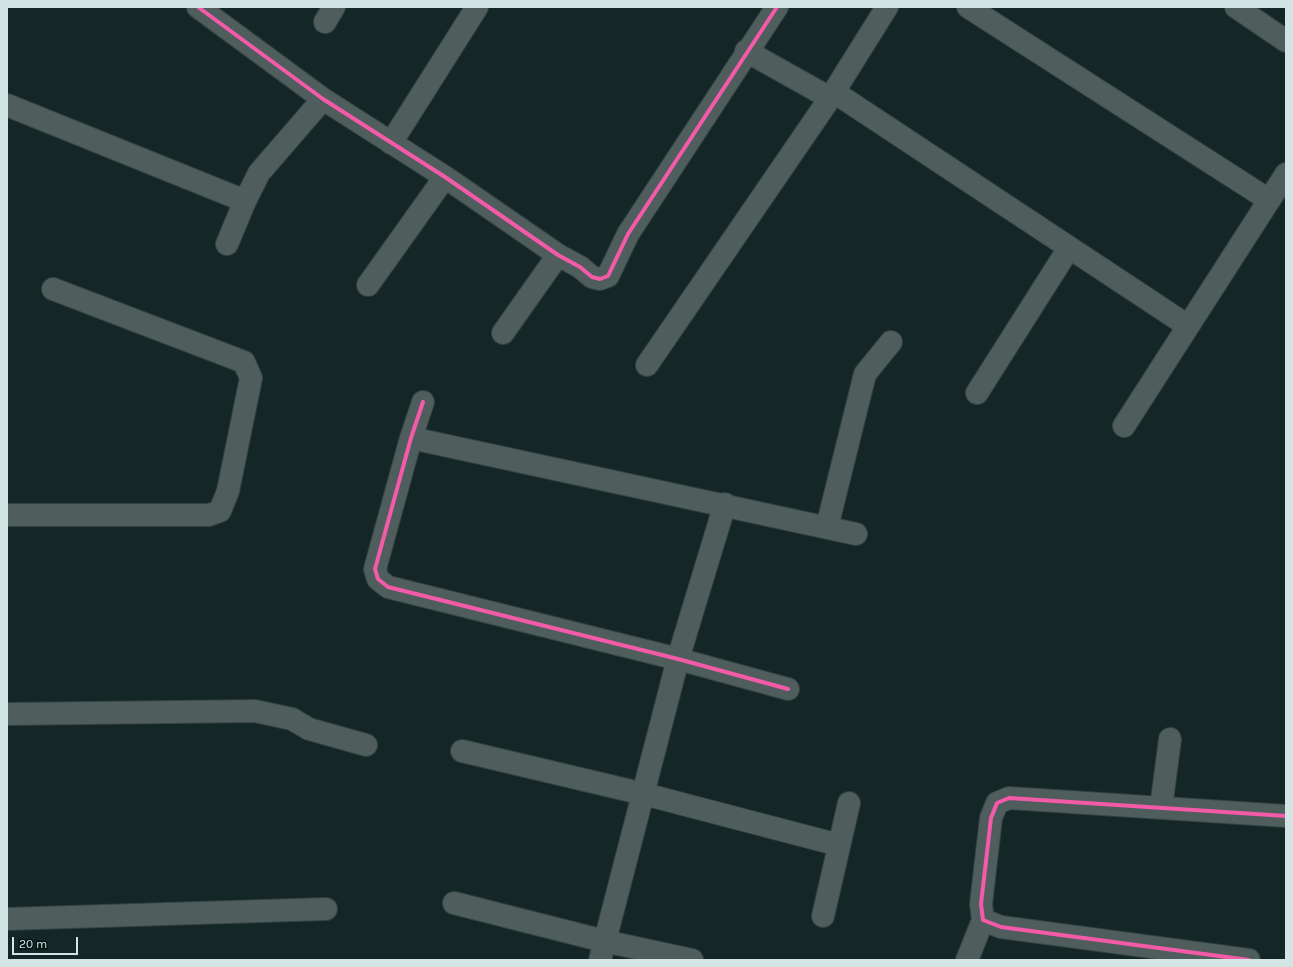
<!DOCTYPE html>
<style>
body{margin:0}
#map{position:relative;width:1293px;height:967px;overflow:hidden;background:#142626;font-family:Karla,sans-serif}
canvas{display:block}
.frame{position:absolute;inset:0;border:8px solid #d2e4e3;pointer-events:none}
.scale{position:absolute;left:12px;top:937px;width:66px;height:18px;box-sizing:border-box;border:2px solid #d2e4e3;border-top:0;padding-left:5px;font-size:12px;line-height:14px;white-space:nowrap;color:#d2e4e3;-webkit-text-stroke:3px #061313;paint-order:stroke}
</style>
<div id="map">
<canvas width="1293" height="967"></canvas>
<div class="frame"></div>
<div class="scale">20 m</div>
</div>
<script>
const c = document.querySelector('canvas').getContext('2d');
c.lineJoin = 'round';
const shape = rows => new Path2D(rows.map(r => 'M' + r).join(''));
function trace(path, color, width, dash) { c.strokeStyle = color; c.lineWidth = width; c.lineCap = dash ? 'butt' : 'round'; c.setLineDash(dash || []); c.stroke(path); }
const minor = shape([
 [198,7,323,99,445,177,558,255,580,267,592,277,600,279,608,276,628,234,777,7],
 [968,7,1269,200],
 [1236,7,1286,41],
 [325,22,334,7],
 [746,51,830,98],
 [834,92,1188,326],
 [7,105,245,201,259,173,323,99],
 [391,143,477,7],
 [227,244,245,201],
 [368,285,445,177],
 [503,333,558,255],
 [647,365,830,98,887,7],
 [977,393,1069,248],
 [423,402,411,438,375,569,378,579,388,587,678,659,788,689],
 [1124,426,1286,174],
 [411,438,856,534],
 [7,515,209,515,220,511,228,491,251,378,244,362,53,289],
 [827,527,865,374,891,342],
 [7,714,255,711,292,719,309,729,366,745],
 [462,751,644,794,839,845],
 [1161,808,1170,739],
 [454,903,604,941,692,960],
 [823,916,849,803],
 [7,919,326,909],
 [600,960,678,659,725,504],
 [967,960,983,920],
 [1249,960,1001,927,983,920,981,904,991,818,997,803,1009,798,1286,816]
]);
const cycleway = shape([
 [198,7,323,99,445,177,558,255,580,267,592,277,600,279,608,276,628,234,777,7],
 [423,402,411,438,375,569,378,579,388,587,678,659,788,689],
 [1249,960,1001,927,983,920,981,904,991,818,997,803,1009,798,1286,816]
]);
trace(minor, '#344241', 24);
trace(minor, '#505d5d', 22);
trace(cycleway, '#f35aa7', 4);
</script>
